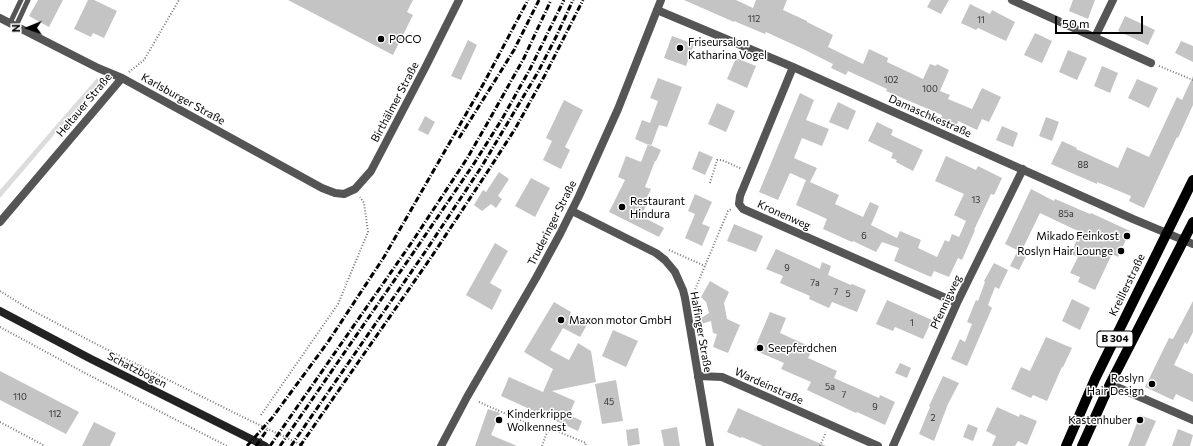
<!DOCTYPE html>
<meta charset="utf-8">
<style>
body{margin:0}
#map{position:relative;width:1193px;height:446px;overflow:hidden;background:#fff;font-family:Commissioner,sans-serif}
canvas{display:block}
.north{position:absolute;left:8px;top:8px;width:40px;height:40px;-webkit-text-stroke:3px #fff;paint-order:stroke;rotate:269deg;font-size:11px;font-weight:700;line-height:16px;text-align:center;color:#000}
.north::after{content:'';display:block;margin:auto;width:14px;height:18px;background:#000;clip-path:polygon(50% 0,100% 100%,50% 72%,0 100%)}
.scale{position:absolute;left:1055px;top:16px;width:88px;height:18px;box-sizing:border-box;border:2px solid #000;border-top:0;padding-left:5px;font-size:12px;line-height:14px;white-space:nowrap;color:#000;-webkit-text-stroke:3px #fff;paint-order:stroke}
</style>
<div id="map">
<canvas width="1193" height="446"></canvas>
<div class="north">N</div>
<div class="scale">50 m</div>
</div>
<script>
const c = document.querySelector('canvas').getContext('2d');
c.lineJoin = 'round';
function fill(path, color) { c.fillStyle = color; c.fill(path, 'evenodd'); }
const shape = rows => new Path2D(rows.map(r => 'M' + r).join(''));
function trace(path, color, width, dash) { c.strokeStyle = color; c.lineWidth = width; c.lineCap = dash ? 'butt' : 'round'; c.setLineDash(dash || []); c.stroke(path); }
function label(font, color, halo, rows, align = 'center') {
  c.font = font + ' Commissioner,sans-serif'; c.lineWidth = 3; c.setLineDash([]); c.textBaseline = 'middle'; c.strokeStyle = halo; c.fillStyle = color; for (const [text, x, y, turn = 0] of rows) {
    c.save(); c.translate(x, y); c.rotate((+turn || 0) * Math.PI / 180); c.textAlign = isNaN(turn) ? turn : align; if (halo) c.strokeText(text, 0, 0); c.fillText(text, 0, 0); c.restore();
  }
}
const green = shape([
 [97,78,100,81,0,198,0,190]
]);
const building = shape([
 [38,0,63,0,49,27,29,16],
 [88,0,94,0,117,11,104,38,93,33,91,37,74,29],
 [288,0,413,0,407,12,413,15,393,55],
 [684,0,736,0,753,8,756,0,787,0,783,10,807,21,807,22,833,35,828,47,863,64,869,49,888,58,887,62,923,79,930,64,936,66,937,64,949,70,940,91,950,95,948,99,972,109,982,88,1001,97,989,122,982,119,977,130,958,121,957,125,941,118,942,115,886,91,887,89,848,71,846,75,831,68,833,64,803,49,766,32,765,34,734,21,734,22],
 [931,0,949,0,941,14,927,7],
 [1073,0,1095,0,1088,19,1069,11],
 [970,4,990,14,992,10,1015,22,1006,41,978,28,976,30,961,23],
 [1125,16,1155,30,1148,45,1118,31],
 [1035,33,1052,41,1042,63,1024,55],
 [672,36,694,44,686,66,664,58],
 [468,40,477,45,461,80,451,76],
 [1181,41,1193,46,1193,62,1175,53],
 [1068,50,1087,58,1077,80,1059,72],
 [736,58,756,66,747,88,727,79],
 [1102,66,1118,73,1110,93,1094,86],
 [1193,76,1193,105,1178,138,1177,137,1144,208,1129,201,1131,196,1097,182,1097,184,1051,164,1062,141,1077,148,1076,149,1118,168,1127,147,1149,157,1177,97,1182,100],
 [658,78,682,87,667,127,659,125,651,146,635,139,642,120,650,123,658,101,650,98],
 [1137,79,1158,88,1149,108,1128,98],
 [800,93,814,100,806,120,829,129,822,146,802,138,794,158,817,168,810,182,839,195,835,204,863,217,870,202,879,206,871,225,897,238,900,231,921,240,918,248,937,257,945,240,949,242,952,234,959,237,966,221,954,215,964,194,935,181,946,156,976,170,978,166,1002,178,994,195,991,194,974,230,975,230,962,260,958,258,949,277,934,271,931,277,894,261,899,248,882,242,876,252,853,241,852,242,823,229,827,219,796,205,806,180,790,173,778,200,759,192],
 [564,100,583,110,565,147,570,150,561,169,543,160,552,141,546,138],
 [838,102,856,111,848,130,829,122],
 [717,103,735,111,726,132,708,124],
 [425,116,435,122,428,135,418,130],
 [1046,117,1059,122,1052,141,1039,136],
 [877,122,893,130,891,135,923,150,913,171,896,162,897,160,891,158,893,153,868,141],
 [1002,126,1018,133,1013,147,996,140],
 [648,144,661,150,656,161,655,161,645,187,651,189,645,201,648,202,641,216,664,228,659,237,609,212,625,180,618,177,626,156,641,162],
 [699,151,713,157,705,175,692,169],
 [499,172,509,179,498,196,502,199,496,208,491,204,482,211,474,205,483,190,486,192],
 [531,178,550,188,535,217,515,206],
 [1031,189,1054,201,1055,199,1090,214,1091,213,1130,231,1118,257,1112,254,1095,290,1078,282,1080,277,1070,273,1078,257,1071,254,1080,232,1040,213,1021,252,1005,244],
 [695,194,712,202,702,224,710,227,702,246,685,238,695,214,688,211],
 [734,224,763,236,756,252,727,241],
 [495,243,508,251,490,283,502,290,492,310,466,295],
 [776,249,820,269,822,262,831,266,828,275,851,285,852,284,866,290,857,312,832,302,829,308,809,299,810,296,780,283,783,276,766,269],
 [1017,252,1026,256,1019,270,1010,266],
 [994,263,1008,270,999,289,995,287,988,305,992,308,967,366,951,359,960,339,965,342,972,324,967,322,976,300,978,301,985,282,984,281],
 [710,281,729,292,724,303,727,319,740,325,728,353,713,347,717,334,713,333,711,321,695,326,695,322,709,313,706,302,701,297],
 [1072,299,1090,308,1080,330,1062,321],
 [887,300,932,320,923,339,895,327,893,331,876,324],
 [1193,301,1193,332,1187,344,1185,342,1174,365,1193,374,1193,402,1176,394,1173,400,1145,387,1169,338,1173,339],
 [554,302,571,312,570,315,587,325,580,337,563,328,550,350,569,360,578,343,591,351,596,382,552,391,575,401,569,415,582,421,578,431,501,396,509,377,543,392,553,369,524,352],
 [770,312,786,318,780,333,813,348,808,358,837,371,834,378,879,398,880,395,895,402,885,425,857,412,856,413,807,390,811,382,781,369,784,363,754,350],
 [613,330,638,341,626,367,602,356],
 [1046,337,1072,348,1063,367,1062,367,1047,401,1033,395,1031,398,1011,389,1021,367,1030,371],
 [900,363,911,368,907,378,895,373],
 [0,371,79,412,66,434,0,400],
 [943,376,959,383,948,404,934,441,919,434,930,407,929,406],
 [616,380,623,421,602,424,595,384],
 [997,407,1019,417,1020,414,1037,421,1027,445,1018,441,1015,446,992,446,996,436,986,431],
 [738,408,765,420,826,446,763,446,742,437,741,438,727,432],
 [488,409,500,413,491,435,517,446,475,446],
 [1140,415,1156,421,1145,446,1128,446],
 [94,422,116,433,110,446,82,446],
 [968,424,978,428,973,441,963,437],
 [677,427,680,446,664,446,661,430],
 [638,428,640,444,628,446,626,430],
 [1178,429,1193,435,1190,446,1172,446]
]);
const path = shape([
 [1159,66,1193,80],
 [129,72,144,60,179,0],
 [710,183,717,160,722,160,742,169],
 [669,250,705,266],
 [0,291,24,306,96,344,249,420,304,446],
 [694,292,728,211,731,209],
 [0,327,83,372,227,446],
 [479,402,547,432,554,430,586,443,585,446],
 [261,415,338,304,368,232,364,203,360,197],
 [0,422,45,446],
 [542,446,547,432],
 [820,446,826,432]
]);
const service = shape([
 [10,23,21,0],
 [16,26,28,0]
]);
const minor = shape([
 [1012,0,1151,63],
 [657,10,793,67,1133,219,1193,244],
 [0,18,98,68,122,78,322,188,335,193,344,194,355,189,371,171,426,66,459,0],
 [1095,37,1113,0],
 [793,67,740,196,739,204,743,209,957,303],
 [0,222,122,78],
 [698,376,722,377,878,446],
 [1110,384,1193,420],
 [893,446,957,303,1023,169]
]);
const tertiary = shape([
 [572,211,656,253,665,260,675,272,683,290,685,298,710,446],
 [441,446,467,397,536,278,560,234,579,196,618,109,661,0]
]);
const secondary = shape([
 [0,311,91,359,265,446]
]);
const primary = shape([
 [1066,446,1095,379,1193,180],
 [1082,446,1110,384,1193,222]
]);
const rail = shape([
 [459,138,496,79,514,50,539,0],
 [247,446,272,418,328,342,384,257,485,81,528,0],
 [256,446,267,430],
 [270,446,412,242,468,157,492,115,524,58,551,0],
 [280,446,418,246,475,162,502,119,530,69,564,0],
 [291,446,425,252,482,166,538,72,557,35,573,0],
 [300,446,432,256,488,171,515,129,545,75,583,0]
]);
const markers = [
 [381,39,4,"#000"],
 [680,48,4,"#000"],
 [622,207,4,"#000"],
 [1127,236,4,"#000"],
 [1121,251,4,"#000"],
 [561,320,4,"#000"],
 [760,348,4,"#000"],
 [1152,384,4,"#000"],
 [499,420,4,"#000"],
 [1140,420,4,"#000"]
];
const numberNames = [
 ["112",754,19],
 ["11",981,20],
 ["102",891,80],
 ["100",930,89],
 ["88",1083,165],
 ["13",976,200],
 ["85a",1066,214],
 ["6",864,236],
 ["9",787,268],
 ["7a",815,283],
 ["7",836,292],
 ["5",848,294],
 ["1",912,323],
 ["5a",830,387],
 ["7",844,395],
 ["110",20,397],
 ["45",609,402],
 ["9",875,407],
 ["112",55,414],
 ["2",933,418]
];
const shields = [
 [1115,339,36]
];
const shieldNames = [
 ["B 304",1115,339]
];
const poiNames = [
 ["POCO",389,39],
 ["Friseursalon",688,42],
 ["Katharina Vogel",688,55],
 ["Restaurant",630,201],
 ["Hindura",630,214],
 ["Mikado Feinkost",1119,236,"right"],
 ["Roslyn Hair Lounge",1113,251,"right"],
 ["Maxon motor GmbH",569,320],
 ["Seepferdchen",768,348],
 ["Roslyn",1144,378,"right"],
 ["Hair Design",1144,391,"right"],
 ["Kinderkrippe",507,414],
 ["Wolkennest",507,427],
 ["Kastenhuber",1132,420,"right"]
];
const streetNames = [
 ["Karlsburger Straße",183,99,29],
 ["Birthälmer Straße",395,102,-62],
 ["Heltauer Straße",84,105,-50],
 ["Damaschkestraße",930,116,24],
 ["Kronenweg",784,215,24],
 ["Truderinger Straße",552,223,-63],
 ["Kreillerstraße",1127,285,-64],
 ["Pfennigweg",946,302,-65],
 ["Halfinger Straße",701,332,80],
 ["Schatzbogen",137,370,27],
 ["Wardeinstraße",769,386,24]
];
fill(green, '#dcdcdc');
fill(building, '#c4c4c4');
trace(path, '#777', 2, [1, 2]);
trace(service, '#555', 5);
trace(minor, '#555', 8);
trace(tertiary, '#555', 8);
trace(secondary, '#222', 8);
trace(primary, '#000', 10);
trace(rail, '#000', 3, [6, 2, 1, 2]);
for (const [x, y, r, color] of markers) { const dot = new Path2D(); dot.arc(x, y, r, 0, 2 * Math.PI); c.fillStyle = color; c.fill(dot); trace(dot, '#fff', 1.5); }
label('9px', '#313131', null, numberNames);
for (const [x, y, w] of shields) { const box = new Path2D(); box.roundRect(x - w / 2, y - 8, w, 16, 3); c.fillStyle = '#fff'; c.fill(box); trace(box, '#000', 1); }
label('bold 10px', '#000', null, shieldNames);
label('11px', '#000', '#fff', poiNames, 'left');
label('11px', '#000', '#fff', streetNames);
</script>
